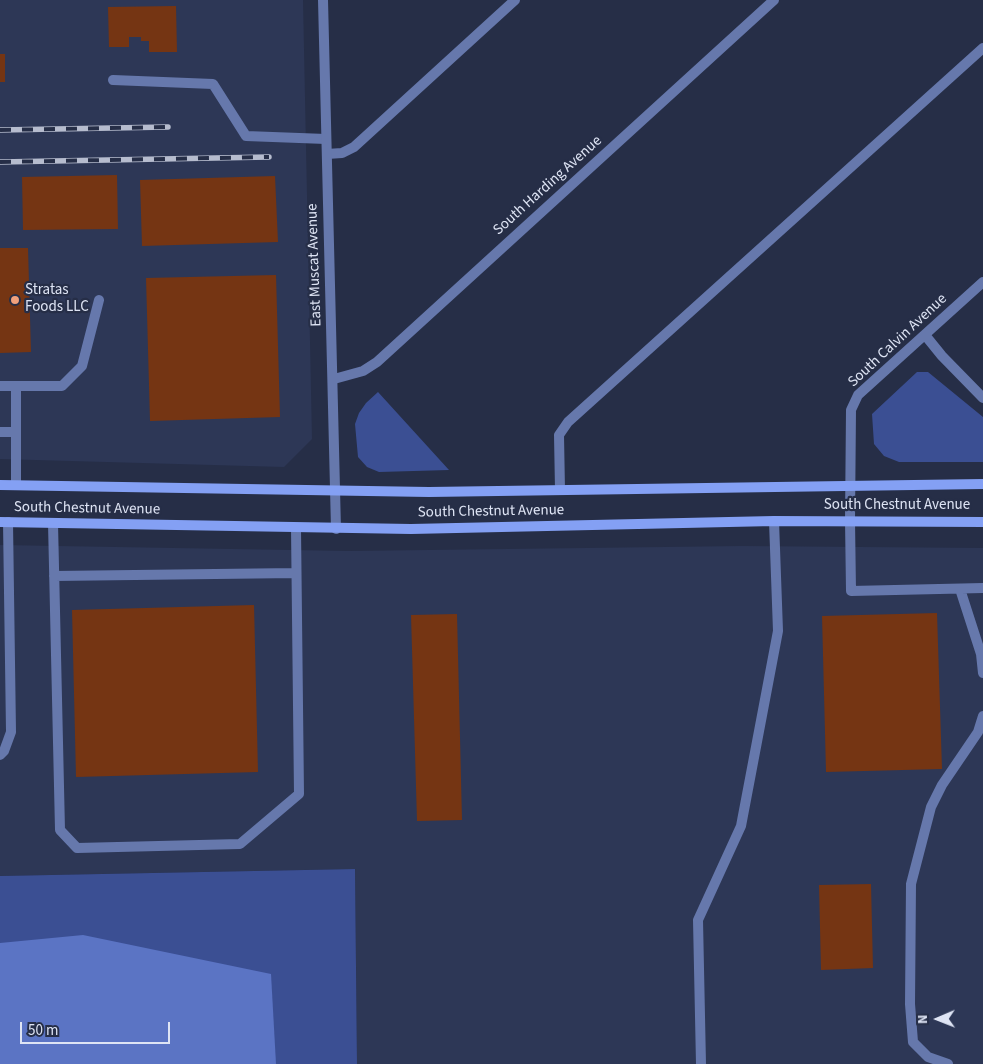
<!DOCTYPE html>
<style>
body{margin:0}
#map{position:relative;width:983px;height:1064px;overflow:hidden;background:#262e47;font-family:"Source Sans 3",sans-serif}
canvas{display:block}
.north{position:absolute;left:913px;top:994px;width:50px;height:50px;-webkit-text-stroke:4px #262e47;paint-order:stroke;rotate:269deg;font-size:14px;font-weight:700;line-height:20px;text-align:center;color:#dee4f4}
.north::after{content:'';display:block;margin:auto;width:18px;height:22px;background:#dee4f4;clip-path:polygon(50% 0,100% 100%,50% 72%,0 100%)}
.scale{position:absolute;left:20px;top:1022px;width:150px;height:22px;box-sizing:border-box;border:2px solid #dee4f4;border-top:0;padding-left:6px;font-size:15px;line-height:18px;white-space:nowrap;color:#dee4f4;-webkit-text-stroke:4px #262e47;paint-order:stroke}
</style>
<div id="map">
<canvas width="983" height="1064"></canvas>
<div class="north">N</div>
<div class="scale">50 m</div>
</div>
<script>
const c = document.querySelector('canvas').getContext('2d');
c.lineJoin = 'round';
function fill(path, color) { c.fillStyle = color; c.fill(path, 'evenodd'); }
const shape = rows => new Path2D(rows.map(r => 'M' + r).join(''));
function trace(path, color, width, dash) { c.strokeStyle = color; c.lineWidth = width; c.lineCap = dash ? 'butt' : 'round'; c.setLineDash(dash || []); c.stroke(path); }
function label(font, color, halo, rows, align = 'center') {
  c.font = font + ' "Source Sans 3",sans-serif'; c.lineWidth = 4.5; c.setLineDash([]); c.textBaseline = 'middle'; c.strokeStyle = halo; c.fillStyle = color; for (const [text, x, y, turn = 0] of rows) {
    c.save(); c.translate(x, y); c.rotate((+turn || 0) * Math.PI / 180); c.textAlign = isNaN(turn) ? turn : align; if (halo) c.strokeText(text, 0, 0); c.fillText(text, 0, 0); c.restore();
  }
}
const built = shape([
 [0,0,303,0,312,439,284,467,0,459],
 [0,545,349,551,742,546,983,548,983,1064,357,1064,355,869,0,876]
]);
const green = shape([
 [917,372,928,372,983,417,983,462,899,462,884,456,874,444,872,414],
 [378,392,449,470,379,472,367,467,358,457,355,424,359,413,366,403],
 [355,869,357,1064,0,1064,0,876]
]);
const water = shape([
 [83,935,271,974,276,1064,0,1064,0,943]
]);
const building = shape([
 [176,6,177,52,149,52,149,41,141,41,141,37,129,37,129,47,109,47,108,7],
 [0,54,5,54,5,82,0,82],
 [117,175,118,229,23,230,22,177],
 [275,176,278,242,142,246,140,180],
 [0,248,28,248,31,352,0,353],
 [276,275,280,417,150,421,146,278],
 [254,605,258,772,76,777,72,610],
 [937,613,942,769,826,772,822,616],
 [457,614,462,820,417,821,411,615],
 [871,884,873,968,821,970,819,885]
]);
const lane = shape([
 [113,80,213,84,246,136,326,139],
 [327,154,342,153,354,147,515,0],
 [0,386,62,386,82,366,99,300],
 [16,386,16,485],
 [0,432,16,432],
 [560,490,559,435,568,422,983,48],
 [850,520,851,591,983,588],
 [53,523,60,830,77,848,240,844,299,794,296,528],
 [54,576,296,573],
 [960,589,981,654,983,673],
 [0,755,4,751,11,732,8,522],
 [701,1064,698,920,741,826,778,631,774,521],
 [948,1064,928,1057,913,1042,910,1004,911,884,931,807,942,785,978,732,983,716]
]);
const street = shape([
 [323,0,336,529],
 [925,335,942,356,983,398],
 [334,379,363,371,377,362,774,0],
 [850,520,851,410,858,395,983,282]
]);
const secondary = shape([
 [0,485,429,492,983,484],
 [0,522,411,529,774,521,983,522]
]);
const rail = shape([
 [0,130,168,127],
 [0,162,269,157]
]);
const markers = [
 [15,300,5,"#f1a17c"]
];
const streetNames = [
 ["South Harding Avenue",548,186,-42],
 ["East Muscat Avenue",315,265,-92],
 ["South Calvin Avenue",898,341,-43],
 ["South Chestnut Avenue",897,506],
 ["South Chestnut Avenue",87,509,1],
 ["South Chestnut Avenue",491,512,-1]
];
const poiNames = [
 ["Stratas",25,291],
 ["Foods LLC",25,308]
];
fill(built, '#2d3756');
fill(green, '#3b4f93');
fill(water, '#5b74c4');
fill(building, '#753513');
trace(lane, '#6678ac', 10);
trace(street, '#6678ac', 10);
trace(secondary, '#84a0f4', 10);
trace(rail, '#b6bcce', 5.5);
trace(rail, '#262e47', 4, [11]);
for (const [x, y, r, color] of markers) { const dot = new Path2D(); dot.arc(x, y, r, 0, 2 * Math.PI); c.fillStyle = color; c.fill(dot); trace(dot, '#262e47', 2); }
label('15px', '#dee4f4', '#262e47', streetNames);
label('15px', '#dee4f4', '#262e47', poiNames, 'left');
</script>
